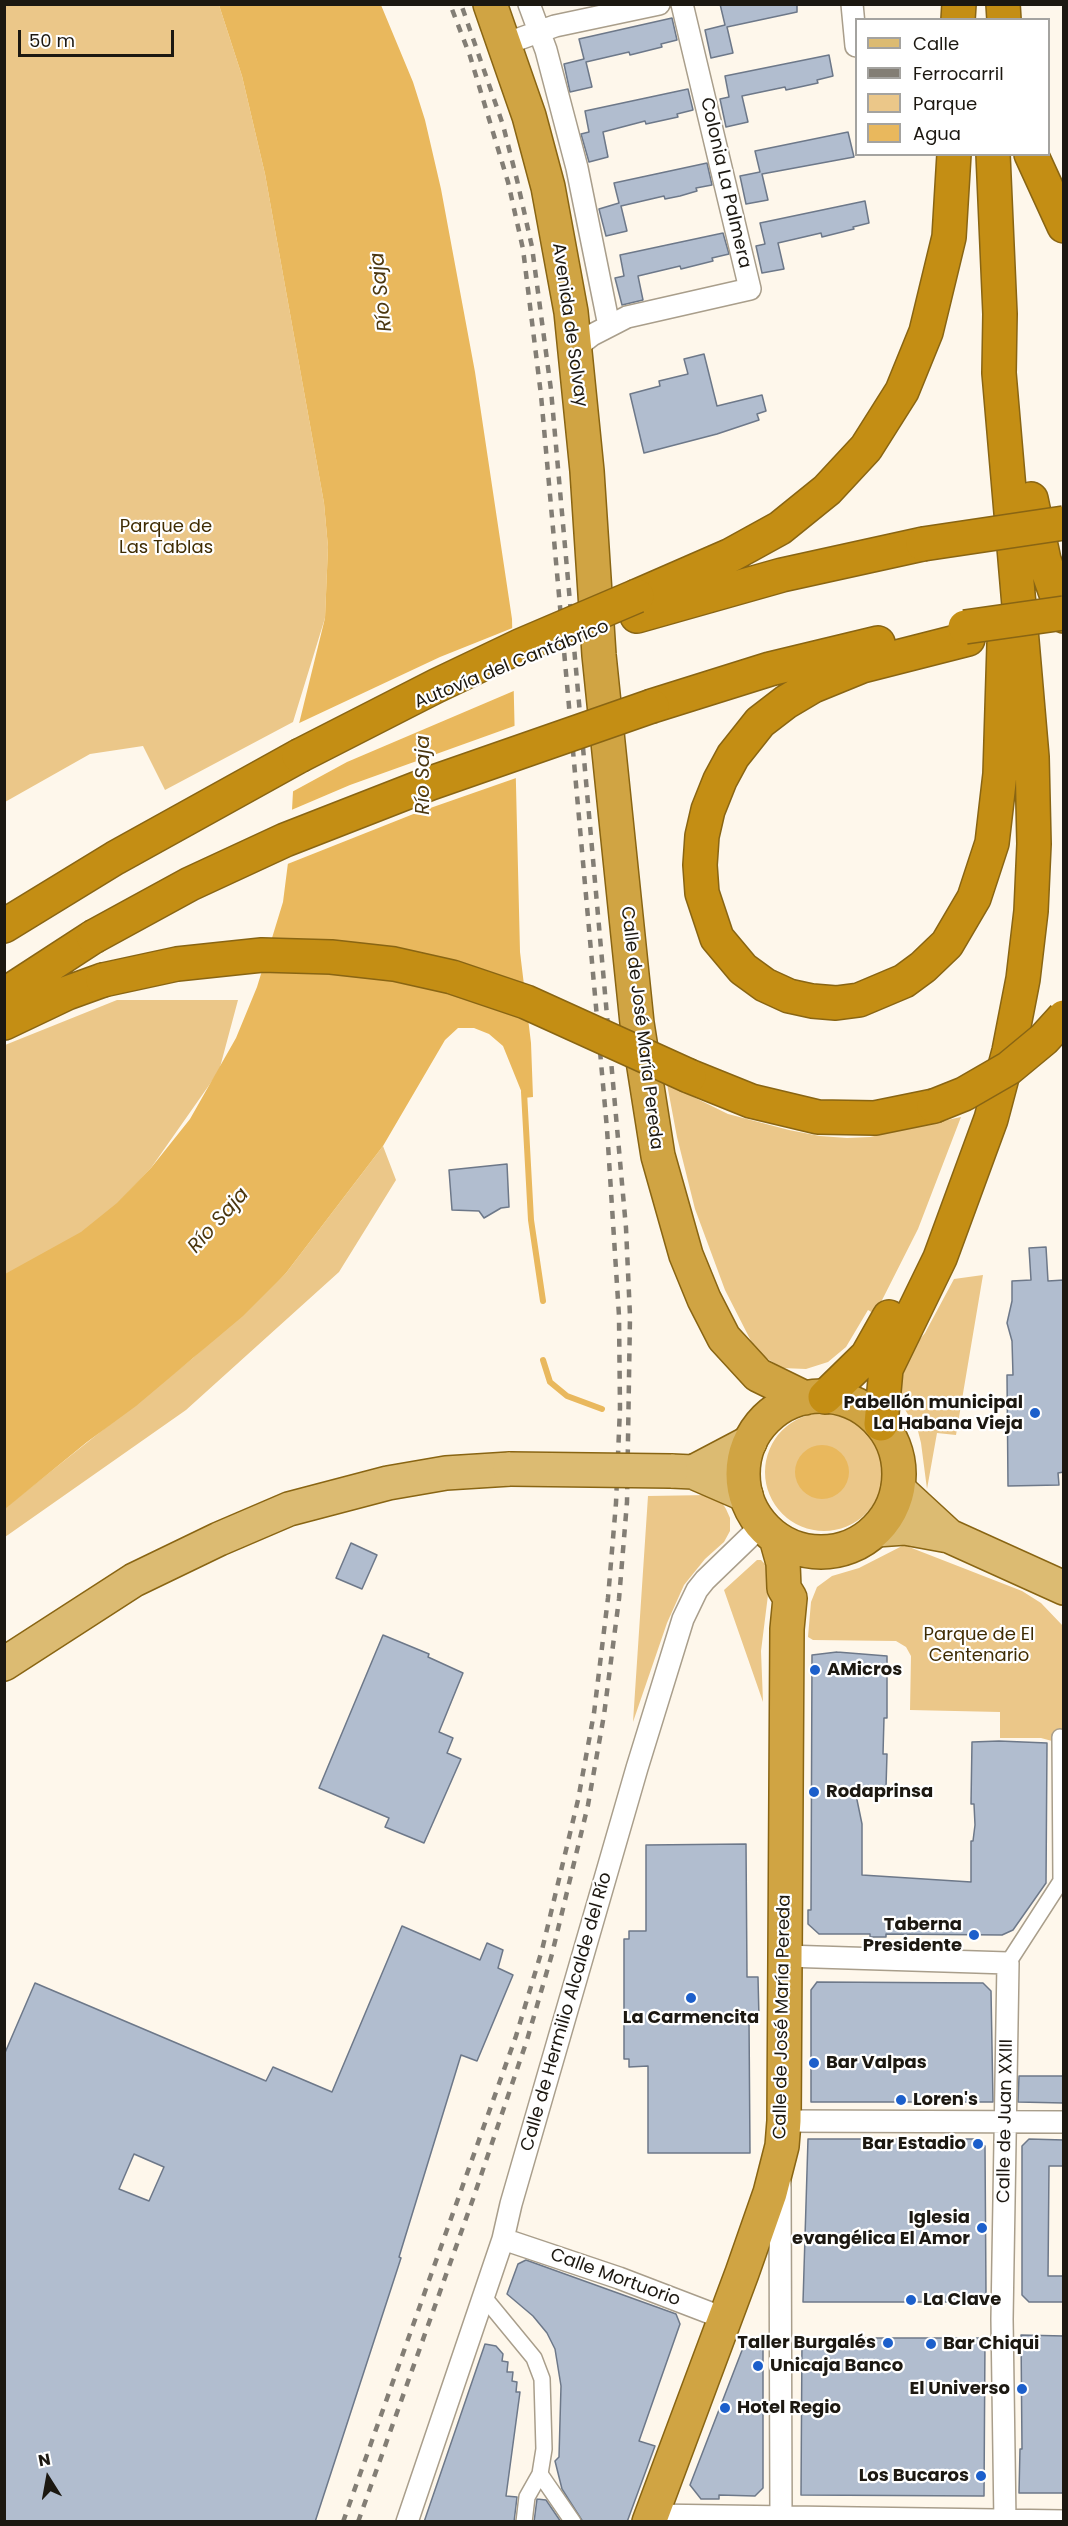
<!DOCTYPE html>
<meta charset="utf-8">
<style>
body{margin:0}
#map{position:relative;width:1068px;height:2526px;overflow:hidden;background:#fef7eb;font-family:Poppins,sans-serif}
canvas{display:block}
.frame{position:absolute;inset:0;border:6px solid #1c1811;pointer-events:none}
.legend{position:absolute;left:855px;top:18px;width:195px;height:138px;box-sizing:border-box;background:#fff;border:2px solid #a4a3a0;margin:0;padding:8px 10px;list-style:none;font-size:18px;color:#1c1811}
.legend li{display:flex;align-items:center;gap:12px;height:30px}
.legend b{width:30px;border:2px solid #a4a3a0}
.north{position:absolute;left:18px;top:2448px;width:60px;height:60px;-webkit-text-stroke:4px #fff;paint-order:stroke;rotate:349deg;font-size:16px;font-weight:700;line-height:24px;text-align:center;color:#1c1811}
.north::after{content:'';display:block;margin:auto;width:21px;height:27px;background:#1c1811;clip-path:polygon(50% 0,100% 100%,50% 72%,0 100%)}
.scale{position:absolute;left:18px;top:30px;width:156px;height:27px;box-sizing:border-box;border:3px solid #1c1811;border-top:0;padding-left:8px;font-size:18px;line-height:21px;white-space:nowrap;color:#1c1811;-webkit-text-stroke:4px #fff;paint-order:stroke}
</style>
<div id="map">
<canvas width="1068" height="2526"></canvas>
<div class="frame"></div>
<ul class="legend">
<li><b style="height:8px;background:#dcbb72"></b>Calle</li>
<li><b style="height:8px;background:#837e75"></b>Ferrocarril</li>
<li><b style="height:16px;background:#ebc789"></b>Parque</li>
<li><b style="height:16px;background:#e9b85d"></b>Agua</li>
</ul>
<div class="north">N</div>
<div class="scale">50 m</div>
</div>
<script>
const c = document.querySelector('canvas').getContext('2d');
c.lineJoin = 'round';
function fill(path, color) { c.fillStyle = color; c.fill(path, 'evenodd'); }
const shape = rows => new Path2D(rows.map(r => 'M' + r).join(''));
function trace(path, color, width, dash) { c.strokeStyle = color; c.lineWidth = width; c.lineCap = dash ? 'butt' : 'round'; c.setLineDash(dash || []); c.stroke(path); }
function label(font, color, halo, rows, align = 'center') {
  c.font = font + ' Poppins,sans-serif'; c.lineWidth = 4.5; c.setLineDash([]); c.textBaseline = 'middle'; c.strokeStyle = halo; c.fillStyle = color; for (const [text, x, y, turn = 0] of rows) {
    c.save(); c.translate(x, y); c.rotate((+turn || 0) * Math.PI / 180); c.textAlign = isNaN(turn) ? turn : align; if (halo) c.strokeText(text, 0, 0); c.fillText(text, 0, 0); c.restore();
  }
}
const green = shape([
 [5,5,219,5,242,76,265,174,324,503,328,547,325,618,293,722,165,790,143,746,90,754,5,802],
 [117,1000,238,1000,219,1071,151,1168,47,1279,5,1302,5,1045],
 [667,1084,728,1114,789,1130,820,1136,847,1138,870,1137,961,1117,918,1229,875,1314,868,1310,846,1347,828,1362,806,1369,782,1368,760,1354,751,1341,725,1290,695,1209,677,1137],
 [383,1146,396,1180,339,1272,186,1410,5,1537,5,1508,193,1358,286,1273],
 [983,1275,956,1435,937,1433,927,1489,921,1443,918,1431,901,1403,899,1378,909,1353,925,1333,954,1279],
 '765 1472a59 59 0 1 1 118 0a59 59 0 1 1-118 0Z',
 [709,1495,721,1501,726,1509,730,1518,730,1531,724,1542,705,1559,684,1585,667,1623,633,1722,648,1496],
 [904,1545,1022,1591,1041,1603,1063,1626,1063,1744,1041,1738,1000,1738,1000,1712,910,1710,911,1656,906,1647,896,1641,813,1640,808,1637,811,1602,817,1587,832,1576,859,1568],
 [757,1560,761,1560,767,1566,770,1579,761,1651,763,1702,724,1590]
]);
const water = shape([
 [219,5,381,5,413,82,425,120,441,189,475,372,512,619,520,952,531,1043,533,1097,524,1098,503,1046,489,1034,474,1028,458,1028,445,1040,383,1146,286,1273,243,1316,136,1406,87,1442,5,1509,5,1274,81,1232,117,1203,151,1168,190,1119,236,1038,257,987,283,902,290,847,296,736,325,618,328,547,324,503,265,174,242,76],
 '795 1472a27 27 0 1 1 54 0a27 27 0 1 1-54 0Z'
]);
const pier = shape([
 [515,627,516,690,347,762,290,793,295,725,440,657],
 [517,725,519,777,416,813,285,865,289,811,350,785]
]);
const stream = shape([
 [524,1092,531,1220,543,1301],
 [543,1360,550,1382,567,1396,602,1409]
]);
const building = shape([
 [720,4,797,4,797,12,727,27,733,53,711,58,705,30,725,25,720,4],
 [672,18,677,40,661,44,662,47,630,55,629,52,586,62,592,87,570,92,564,64,584,59,579,39,672,18],
 [829,55,833,76,817,80,818,83,786,90,785,87,742,96,748,122,726,127,720,99,729,97,725,76,829,55],
 [688,89,693,110,677,114,678,117,646,124,645,121,603,132,608,157,589,162,581,134,589,132,585,111,688,89],
 [848,132,854,157,762,174,768,200,746,204,740,176,760,172,755,151,848,132],
 [707,163,712,185,696,188,697,191,680,196,665,199,664,196,621,206,627,231,606,236,599,209,619,203,614,183,707,163],
 [865,201,869,223,853,227,854,229,822,237,821,233,778,243,784,269,762,273,756,246,765,244,760,223,865,201],
 [723,233,729,254,712,258,713,261,681,269,680,266,638,276,643,300,622,305,615,278,624,276,620,255,723,233],
 [704,354,717,406,762,395,766,411,757,414,759,420,717,434,644,453,630,394,660,386,659,381,688,374,684,359,704,354],
 [507,1164,509,1207,501,1208,484,1218,479,1211,452,1210,449,1170,507,1164],
 [1046,1247,1048,1281,1064,1280,1064,1472,1058,1473,1059,1485,1008,1486,1007,1375,1013,1375,1012,1341,1007,1323,1012,1301,1012,1281,1031,1280,1029,1248,1046,1247],
 [351,1543,377,1555,362,1589,336,1578,351,1543],
 [383,1635,429,1654,428,1657,463,1673,439,1732,453,1738,447,1753,461,1759,424,1843,385,1827,389,1818,319,1788,383,1635],
 [837,1652,887,1656,887,1718,884,1718,883,1754,887,1754,886,1787,883,1787,883,1796,856,1795,862,1824,862,1875,971,1882,971,1841,973,1841,975,1825,974,1804,971,1804,972,1742,999,1741,1047,1743,1046,1883,1013,1930,1002,1935,886,1934,886,1937,870,1937,870,1934,819,1934,808,1924,808,1910,811,1910,812,1655,837,1652],
 [746,1844,747,1977,758,1977,759,2019,749,2019,750,2153,648,2153,648,2066,629,2067,629,2059,624,2059,624,1939,629,1939,629,1931,646,1931,646,1845,746,1844],
 [402,1926,480,1960,487,1943,503,1950,498,1968,513,1975,477,2061,461,2055,399,2257,401,2258,315,2522,4,2522,4,2055,35,1983,266,2081,273,2067,332,2092,402,1926],
 [134,2154,164,2167,149,2201,119,2189,134,2154],
 [817,1982,983,1983,991,1991,993,2102,811,2102,811,1990,817,1982],
 [1019,2076,1064,2076,1064,2103,1018,2102,1019,2076],
 [808,2139,977,2139,985,2146,986,2295,978,2302,803,2302,808,2139],
 [1029,2139,1064,2140,1064,2166,1049,2166,1048,2276,1064,2276,1064,2302,1029,2302,1022,2295,1022,2146,1029,2139],
 [526,2260,676,2314,680,2324,639,2441,655,2446,627,2522,583,2522,562,2489,555,2461,559,2457,561,2386,555,2349,547,2333,533,2316,507,2294,518,2264,526,2260],
 [1021,2335,1064,2336,1064,2493,1019,2493,1020,2449,1022,2449,1021,2335],
 [802,2338,985,2338,984,2496,801,2495,802,2338],
 [746,2340,763,2341,763,2488,755,2496,719,2495,719,2499,701,2499,690,2485,746,2340],
 [485,2344,496,2346,503,2354,502,2361,508,2362,507,2372,513,2372,512,2381,517,2382,516,2392,520,2392,506,2496,517,2497,514,2522,424,2522,485,2344],
 [537,2499,546,2500,561,2522,534,2522,537,2499]
]);
const pedestrian = shape([
 [1008,1963,1061,1881,1060,1737],
 [483,2296,534,2358,542,2379,544,2449,540,2474,573,2522],
 [524,2522,527,2497,540,2474]
]);
const minor = shape([
 [529,4,546,50,577,168,609,326],
 [852,4,856,46],
 [505,44,555,26,659,4],
 [574,349,592,335,627,317,750,289,682,4],
 [785,1956,1008,1963,1002,2319,1005,2522],
 [784,2121,1064,2122],
 [780,2182,781,2522],
 [503,2239,619,2278,726,2319],
 [652,2515,1064,2521],
 [407,2522,503,2239,511,2204,637,1768,683,1619,697,1590,705,1580,762,1525]
]);
const primary = shape([
 [671,1471,693,1472,746,1495],
 [693,1472,750,1442],
 [898,1489,949,1536],
 [876,1530,905,1528,949,1536,1064,1588],
 [4,1664,134,1580,219,1539,289,1509,388,1483,446,1473,510,1469]
]);
const trunk = shape([
 [490,4,529,116,548,187,571,312,587,471,599,655,637,1023,658,1156,686,1255,704,1299,724,1338,758,1375,805,1398],
 '743 1474a78 78 0 1 1 156 0a78 78 0 1 1-156 0Z',
 [649,2522,742,2273,770,2193,782,2146,784,2121,787,1629,790,1598,784,1588,783,1563,776,1538]
]);
const motorway = shape([
 [1003,4,1004,20],
 [958,20,959,4],
 [1031,154,1064,226],
 [1031,499,1044,560,1064,616],
 [637,596,731,555,780,528,827,490,866,448,902,391,926,332,949,237,954,154],
 [637,616,782,575,923,544],
 [968,639,862,666,813,686,786,702,760,722,733,756,720,780,708,810,702,836,700,865,702,893,717,938,743,969,765,985,789,996,812,1001,836,1003,859,1000,904,981,923,967,947,944,974,898,992,843,1000,774,1004,644],
 [652,706,770,669,878,643],
 [4,926,115,858,299,756],
 [4,995,93,937],
 [4,1023,67,993,103,980],
 [689,1076,751,1101,818,1117,875,1118,934,1106],
 [825,1397,867,1356,889,1317],
 [881,1424,886,1369,940,1258,991,1119,1009,1051,1023,979,1031,911,1034,844,1032,757,999,373,1000,314,993,154]
]);
const rail = shape([
 [343,2522,516,2036,542,1950,578,1800,594,1713,608,1598,616,1503,620,1408,619,1316,607,1129,541,395,523,249,508,182,470,56,450,4],
 [358,2522,473,2199,527,2040,552,1954,588,1805,604,1715,619,1599,627,1502,630,1316,626,1228,551,390,532,247,517,180,503,125,461,4]
]);
const primaryBridge = shape([
 [510,1469,671,1471]
]);
const motorwayBridge = shape([
 [923,544,1064,523],
 [965,627,1064,613],
 [299,756,436,686,522,645,637,596],
 [93,937,190,884,285,840,431,783,652,706],
 [103,980,177,964,262,955,331,957,394,964,452,977,526,1002,689,1076],
 [934,1106,964,1094,1009,1068,1044,1039,1064,1017]
]);
const markers = [
 [1035,1413,6,"#1c5fcb"],
 [815,1670,6,"#1c5fcb"],
 [814,1792,6,"#1c5fcb"],
 [974,1935,6,"#1c5fcb"],
 [691,1998,6,"#1c5fcb"],
 [814,2063,6,"#1c5fcb"],
 [901,2100,6,"#1c5fcb"],
 [978,2144,6,"#1c5fcb"],
 [982,2228,6,"#1c5fcb"],
 [911,2300,6,"#1c5fcb"],
 [888,2343,6,"#1c5fcb"],
 [931,2344,6,"#1c5fcb"],
 [758,2366,6,"#1c5fcb"],
 [1022,2389,6,"#1c5fcb"],
 [725,2408,6,"#1c5fcb"],
 [981,2476,6,"#1c5fcb"]
];
const streetNames = [
 ["Colonia La Palmera",725,183,77],
 ["Avenida de Solvay",569,325,82],
 ["Autovía del Cantábrico",512,665,-22],
 ["Calle de José María Pereda",641,1028,83],
 ["Calle de Hermilio Alcalde del Río",567,2012,-74],
 ["Calle de José María Pereda",783,2017,-89],
 ["Calle de Juan XXIII",1006,2121,-89],
 ["Calle Mortuorio",615,2278,20]
];
const parkNames = [
 ["Parque de",166,527],
 ["Las Tablas",166,548],
 ["Parque de El",979,1635],
 ["Centenario",979,1656]
];
const poiNames = [
 ["Pabellón municipal",1023,1403,"right"],
 ["La Habana Vieja",1023,1424,"right"],
 ["AMicros",827,1670],
 ["Rodaprinsa",826,1792],
 ["Taberna",962,1925,"right"],
 ["Presidente",962,1946,"right"],
 ["La Carmencita",691,2018,"center"],
 ["Bar Valpas",826,2063],
 ["Loren's",913,2100],
 ["Bar Estadio",966,2144,"right"],
 ["Iglesia",970,2218,"right"],
 ["evangélica El Amor",970,2239,"right"],
 ["La Clave",923,2300],
 ["Taller Burgalés",876,2343,"right"],
 ["Bar Chiqui",943,2344],
 ["Unicaja Banco",770,2366],
 ["El Universo",1010,2389,"right"],
 ["Hotel Regio",737,2408],
 ["Los Bucaros",969,2476,"right"]
];
const waterNames = [
 ["Río Saja",382,292,-96],
 ["Río Saja",424,775,-90],
 ["Río Saja",219,1221,-48]
];
fill(green, '#ebc789');
fill(water, '#e9b85d');
fill(pier, '#fef7eb');
trace(stream, '#e9b85d', 6);
fill(building, '#b1bdcf');
trace(building, '#6d7889', 1.5);
trace(pedestrian, '#a99e8b', 18);
trace(minor, '#a99e8b', 24);
trace(primary, '#896513', 36);
trace(trunk, '#896513', 36);
trace(motorway, '#896513', 36);
trace(pedestrian, '#fff', 15);
trace(minor, '#fff', 21);
trace(primary, '#dcbb72', 33);
trace(trunk, '#d0a443', 33);
trace(motorway, '#c48e14', 33);
trace(rail, '#837e75', 4.5, [8, 8]);
trace(primaryBridge, '#896513', 36, []);
trace(motorwayBridge, '#896513', 36, []);
trace(primaryBridge, '#dcbb72', 33);
trace(motorwayBridge, '#c48e14', 33);
for (const [x, y, r, color] of markers) { const dot = new Path2D(); dot.arc(x, y, r, 0, 2 * Math.PI); c.fillStyle = color; c.fill(dot); trace(dot, '#fff', 2); }
label('18px', '#1c1811', '#fff', streetNames);
label('18px', '#3f2c03', '#fff', parkNames);
label('bold 18px', '#1c1811', '#fff', poiNames, 'left');
label('italic 20px', '#4b3710', '#fff', waterNames);
</script>
